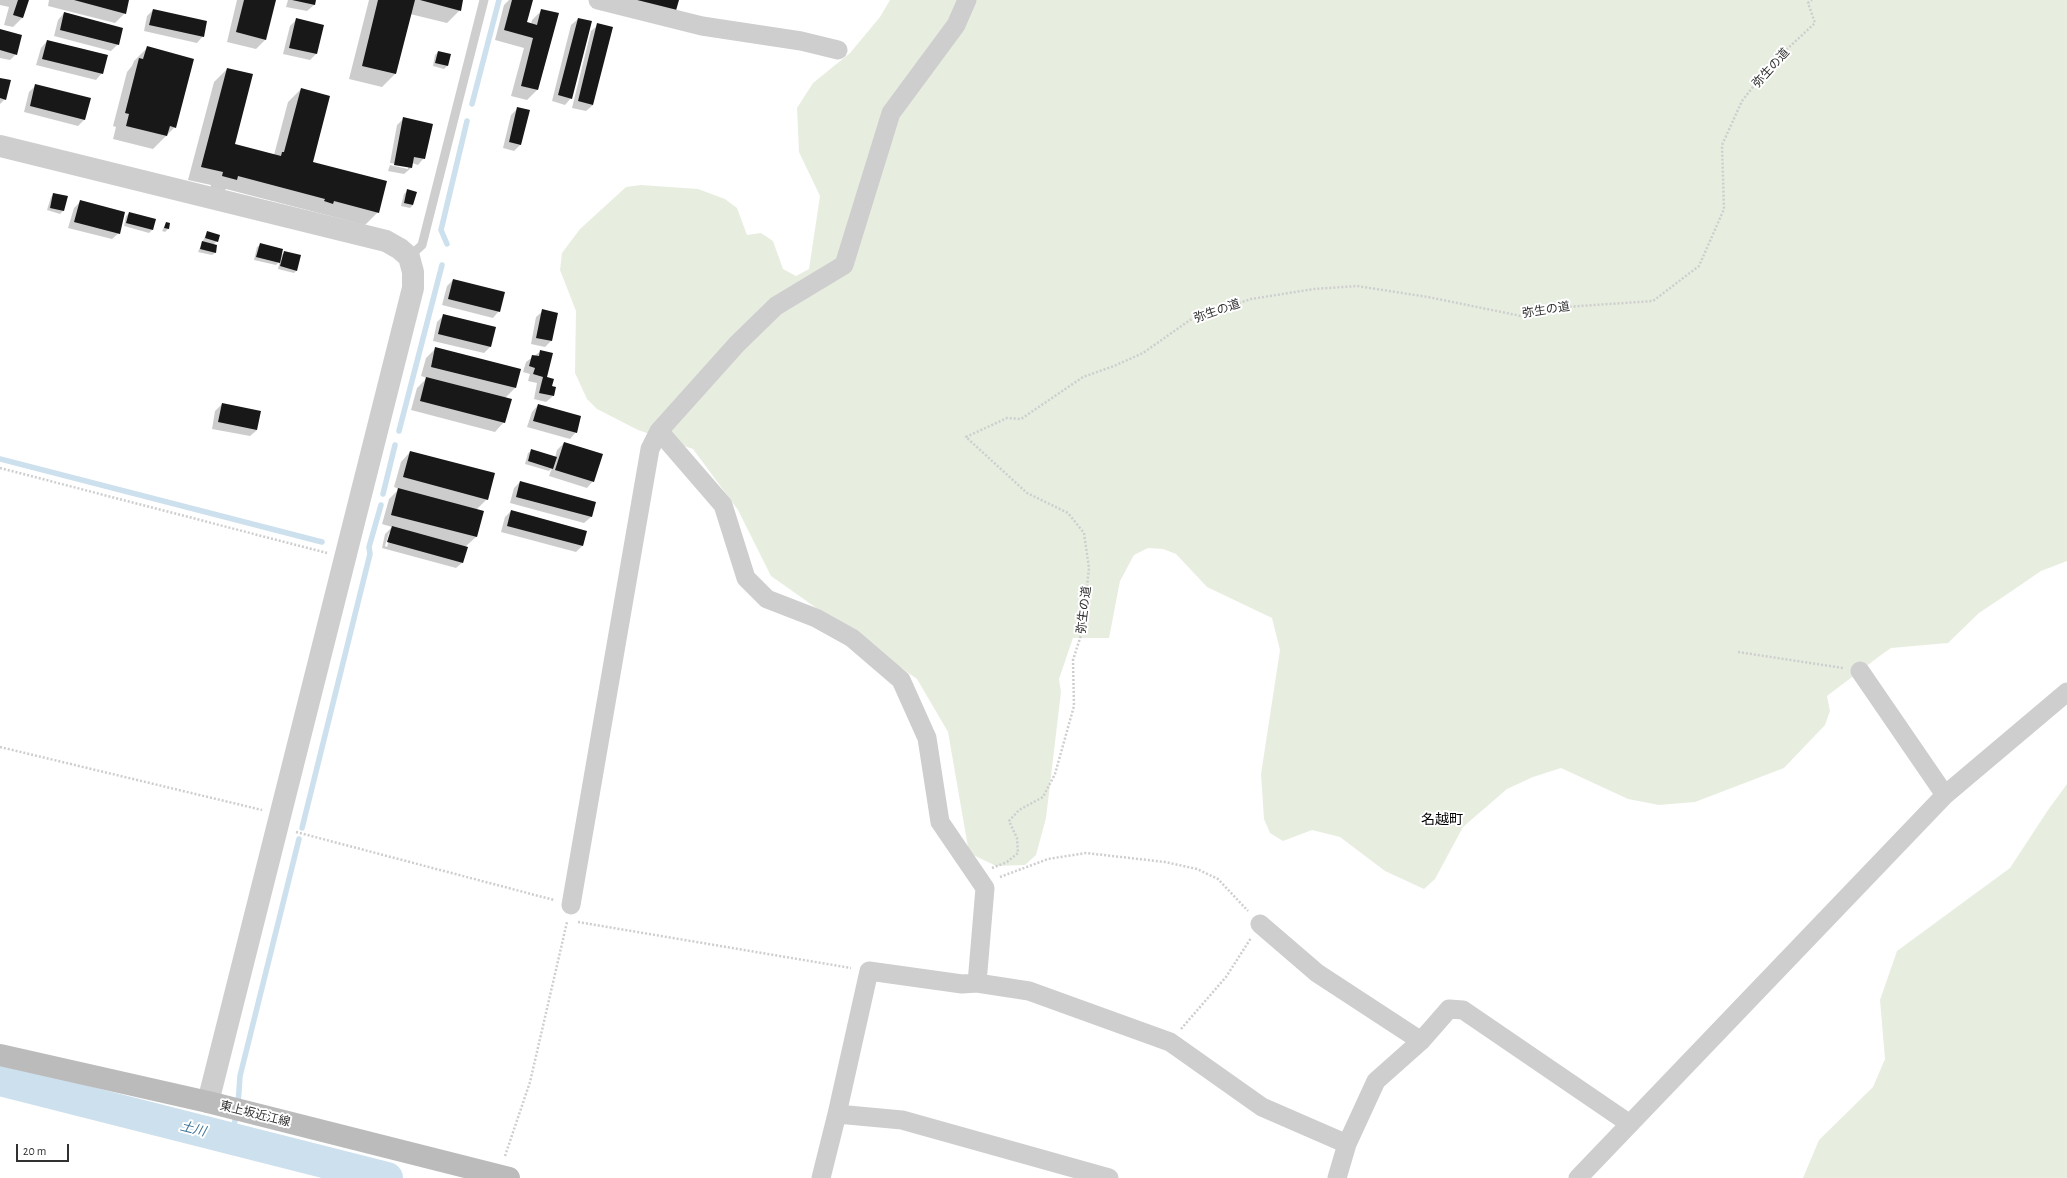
<!DOCTYPE html>
<meta charset="utf-8">
<style>
body{margin:0}
#map{position:relative;width:2067px;height:1178px;overflow:hidden;background:#fff;font-family:"Alegreya Sans",sans-serif}
canvas{display:block}
.scale{position:absolute;left:16px;top:1144px;width:53px;height:18px;box-sizing:border-box;border:2px solid #313131;border-top:0;padding-left:5px;font-size:12px;line-height:14px;white-space:nowrap;color:#313131;-webkit-text-stroke:3px #fff;paint-order:stroke}
</style>
<div id="map">
<canvas width="2067" height="1178"></canvas>
<div class="scale">20 m</div>
</div>
<script>
const c = document.querySelector('canvas').getContext('2d');
c.lineJoin = 'round';
function fill(path, color) { c.fillStyle = color; c.fill(path, 'evenodd'); }
const shape = rows => new Path2D(rows.map(r => 'M' + r).join(''));
function trace(path, color, width, dash) { c.strokeStyle = color; c.lineWidth = width; c.lineCap = dash ? 'butt' : 'round'; c.setLineDash(dash || []); c.stroke(path); }
function label(font, color, halo, rows, align = 'center') {
  c.font = font + ' "Alegreya Sans","Noto Sans JP",sans-serif'; c.lineWidth = 4; c.setLineDash([]); c.textBaseline = 'middle'; c.strokeStyle = halo; c.fillStyle = color; for (const [text, x, y, turn = 0] of rows) {
    c.save(); c.translate(x, y); c.rotate((+turn || 0) * Math.PI / 180); c.textAlign = isNaN(turn) ? turn : align; if (halo) c.strokeText(text, 0, 0); c.fillText(text, 0, 0); c.restore();
  }
}
const green = shape([
 [890,0,2067,0,2067,561,2041,571,2003,597,1979,613,1948,643,1891,648,1877,658,1827,696,1830,711,1825,725,1784,768,1695,802,1659,805,1628,799,1561,768,1533,777,1507,789,1463,827,1435,879,1424,889,1385,871,1340,837,1312,830,1283,841,1270,833,1264,819,1261,774,1280,650,1272,618,1207,587,1176,554,1163,549,1148,548,1134,555,1120,581,1109,638,1073,638,1059,679,1061,692,1046,818,1036,855,1025,865,996,866,969,853,948,732,917,679,771,576,738,510,693,449,638,430,597,409,587,399,575,373,576,311,560,270,562,253,580,229,626,187,641,185,698,189,725,199,737,208,747,235,761,233,773,241,783,269,796,276,809,269,820,196,799,152,797,108,813,83,850,53,880,17],
 [2067,784,2067,1178,1803,1178,1819,1140,1873,1087,1885,1059,1880,1000,1897,951,2010,868,2048,810]
]);
const shadow = shape([
 [0,0,28,0,23,17,13,27,4,25,9,7,0,5],
 [49,0,128,0,125,13,115,23,48,6],
 [237,0,275,0,265,40,256,49,227,42],
 [288,0,315,0,314,5,307,11,286,7],
 [369,0,462,0,460,10,447,23,410,14,395,74,382,87,349,79],
 [509,0,532,0,526,23,531,24,532,20,542,10,557,14,537,90,527,100,511,96,524,48,495,40,504,5],
 [153,10,203,36,197,43,144,31,147,16],
 [64,13,118,44,111,51,54,36,58,20],
 [578,19,571,98,565,105,552,101,571,25],
 [296,20,317,53,310,60,283,54,290,26],
 [598,25,593,105,586,111,572,108,591,31],
 [0,30,16,54,10,60,0,58],
 [47,41,102,73,96,80,36,65,41,48],
 [147,48,175,127,153,149,113,139,116,127,113,126,127,72,132,66,134,61],
 [438,52,447,66,444,69,433,66,435,55],
 [227,69,252,75,234,145,274,155,288,102,301,89,311,162,378,212,365,225,226,189,223,192,210,189,211,185,188,180,214,82],
 [0,79,5,99,0,104],
 [35,86,85,119,78,126,24,112,29,92],
 [518,108,520,145,514,151,503,148,511,115],
 [404,118,424,158,418,165,412,163,411,168,404,174,388,171,390,165,408,169,408,166,390,163,397,125],
 [407,191,413,205,410,208,401,206,404,194],
 [54,194,63,211,60,214,47,210,51,197],
 [80,202,119,233,112,239,68,228,74,208],
 [129,213,154,220,152,230,149,233,124,226,126,216],
 [166,223,169,224,168,229,165,232,162,231],
 [207,232,217,241,213,245,215,253,212,255,198,252],
 [260,245,280,256,285,252,297,270,294,273,278,269,280,261,276,265,254,260,257,247],
 [453,280,499,311,493,318,442,305,447,286],
 [543,311,551,341,545,347,531,344,536,317],
 [444,315,495,328,490,347,484,353,433,341,437,322],
 [436,348,515,388,505,398,504,422,495,432,411,410,417,388,427,378,421,376,426,358],
 [541,351,545,378,551,386,555,388,553,396,546,402,534,399,537,383,528,381,530,374,523,372,526,362],
 [222,404,257,430,250,436,212,429,215,411],
 [538,405,576,432,570,439,527,427,532,412],
 [564,443,593,481,587,488,549,476,552,468,549,471,525,464,528,453,531,451,555,458,557,450],
 [410,452,487,499,476,510,476,537,465,547,463,562,456,568,382,548,385,534,392,527,382,524,389,499,399,489,394,487,401,462],
 [389,533,391,533,387,547,385,546],
 [520,482,595,503,591,517,584,523,510,503,514,488],
 [511,511,586,532,582,546,576,552,501,532,505,517]
]);
const stream = shape([
 [472,104,499,0],
 [447,244,441,230,467,121],
 [399,431,442,265],
 [0,459,322,542],
 [383,494,395,445],
 [302,828,370,554,369,547,381,505],
 [238,1105,240,1076,299,839],
 [232,1139,236,1114]
]);
const river = shape([
 [0,1080,387,1178]
]);
const building = shape([
 [18,0,29,0,23,18,13,15],
 [74,0,129,0,126,14],
 [244,0,276,0,266,40,236,32],
 [292,0,316,0,315,5],
 [378,0,415,0,396,74,362,66],
 [420,0,463,0,461,11],
 [512,0,533,0,527,22,537,25,541,9,559,13,538,90,521,86,533,38,504,30],
 [627,0,679,0,675,14],
 [153,9,207,21,204,37,149,25],
 [64,12,123,28,119,45,60,30],
 [296,18,324,25,317,54,289,48],
 [578,18,592,21,572,99,558,95],
 [597,23,613,27,593,105,578,101],
 [0,29,22,35,17,55,0,50],
 [47,40,108,55,103,74,42,59],
 [147,46,194,59,176,128,170,126,167,136,126,126,129,114,125,113,139,58,143,59],
 [438,51,451,54,448,66,435,63],
 [227,68,253,74,235,144,281,156,282,152,284,152,301,88,330,96,313,162,387,181,379,213,334,201,333,204,324,201,325,199,238,176,237,180,222,176,223,172,201,167],
 [0,78,11,80,6,100,0,98],
 [35,84,91,98,85,120,30,106],
 [517,107,530,110,521,145,509,142],
 [403,117,433,124,425,159,414,157,412,168,394,165],
 [407,189,417,192,413,205,404,203],
 [53,193,68,196,64,211,50,208],
 [80,200,125,212,120,234,74,222],
 [129,212,156,219,153,230,126,223],
 [166,222,170,223,169,229,164,228],
 [207,231,220,235,218,242,205,238],
 [202,241,217,245,216,253,200,249],
 [260,243,283,249,280,263,256,257],
 [284,251,301,255,297,271,280,266],
 [453,279,505,292,500,312,448,299],
 [542,309,558,313,552,341,536,338],
 [443,314,496,327,491,347,438,334],
 [435,347,521,369,516,388,431,367],
 [540,350,553,353,547,377,554,379,552,386,556,387,554,396,539,393,543,377,533,374,535,368,529,366,532,355,539,356],
 [426,377,512,399,505,423,420,401],
 [222,403,261,411,257,430,218,422],
 [538,404,581,416,577,433,533,421],
 [564,442,603,454,594,482,555,470],
 [531,449,557,457,553,469,528,461],
 [410,451,495,473,488,500,403,477],
 [520,481,596,502,592,517,516,497],
 [398,488,484,511,477,537,391,515],
 [511,510,587,531,583,546,507,526],
 [392,526,468,547,463,563,387,542]
]);
const path = shape([
 [0,468,327,553],
 [1738,652,1843,668],
 [0,747,262,810],
 [296,832,554,900],
 [992,868,1007,862,1018,853,1017,838,1009,821,1019,810,1043,797,1055,774,1074,706,1073,660,1082,632,1089,568,1084,533,1068,513,1027,493,966,437,1007,418,1021,419,1083,377,1114,366,1143,353,1190,320,1251,299,1314,289,1357,286,1428,297,1521,316,1565,307,1653,301,1699,266,1724,209,1722,145,1742,101,1770,65,1815,23,1808,3,1812,0],
 [1000,877,1048,859,1086,853,1165,862,1197,869,1218,879,1248,911],
 [578,922,851,968],
 [1181,1029,1226,977,1251,938],
 [505,1156,530,1082,567,922]
]);
const service = shape([
 [409,257,422,245,484,0]
]);
const minor = shape([
 [598,0,702,26,801,41,838,50],
 [659,431,723,505,746,578,767,599,816,618,852,638,901,680,927,738,940,822,985,888,977,983],
 [1860,671,1945,795],
 [571,905,650,449,659,431,737,344,776,306,844,265,891,113,956,25,967,0],
 [1260,924,1317,973,1421,1041],
 [837,1114,869,971,962,984,977,983,1029,991,1170,1042,1262,1107,1347,1144],
 [821,1178,837,1114,902,1120,1109,1178],
 [1337,1178,1347,1144,1376,1081,1421,1041,1449,1009,1463,1010,1630,1124],
 [1578,1178,1945,795,2067,692]
]);
const tertiary = shape([
 [0,146,386,241,400,249,409,257,413,272,413,288,208,1102]
]);
const secondary = shape([
 [0,1055,208,1102,509,1178]
]);
const streetNames = [
 ["弥生の道",1771,68,-48],
 ["弥生の道",1546,310,-9],
 ["弥生の道",1217,311,-19],
 ["弥生の道",1084,610,-83],
 ["東上坂近江線",255,1114,14]
];
const waterNames = [
 ["土川",193,1129,14]
];
const quarterNames = [
 ["名越町",1442,820]
];
fill(green, '#e7eee0');
fill(shadow, '#0003');
trace(stream, '#cde0ed', 5.5);
trace(river, '#cde0ed', 32);
fill(building, '#181818');
trace(path, '#cecece', 2.5, [2, 2]);
trace(service, '#cecece', 9);
trace(minor, '#cecece', 19);
trace(tertiary, '#cecece', 22);
trace(secondary, '#bbb', 22);
label('12px', '#313131', '#fff', streetNames);
label('italic 13px', '#3e7294', '#fff', waterNames);
label('14px', '#000', '#fff', quarterNames);
</script>
